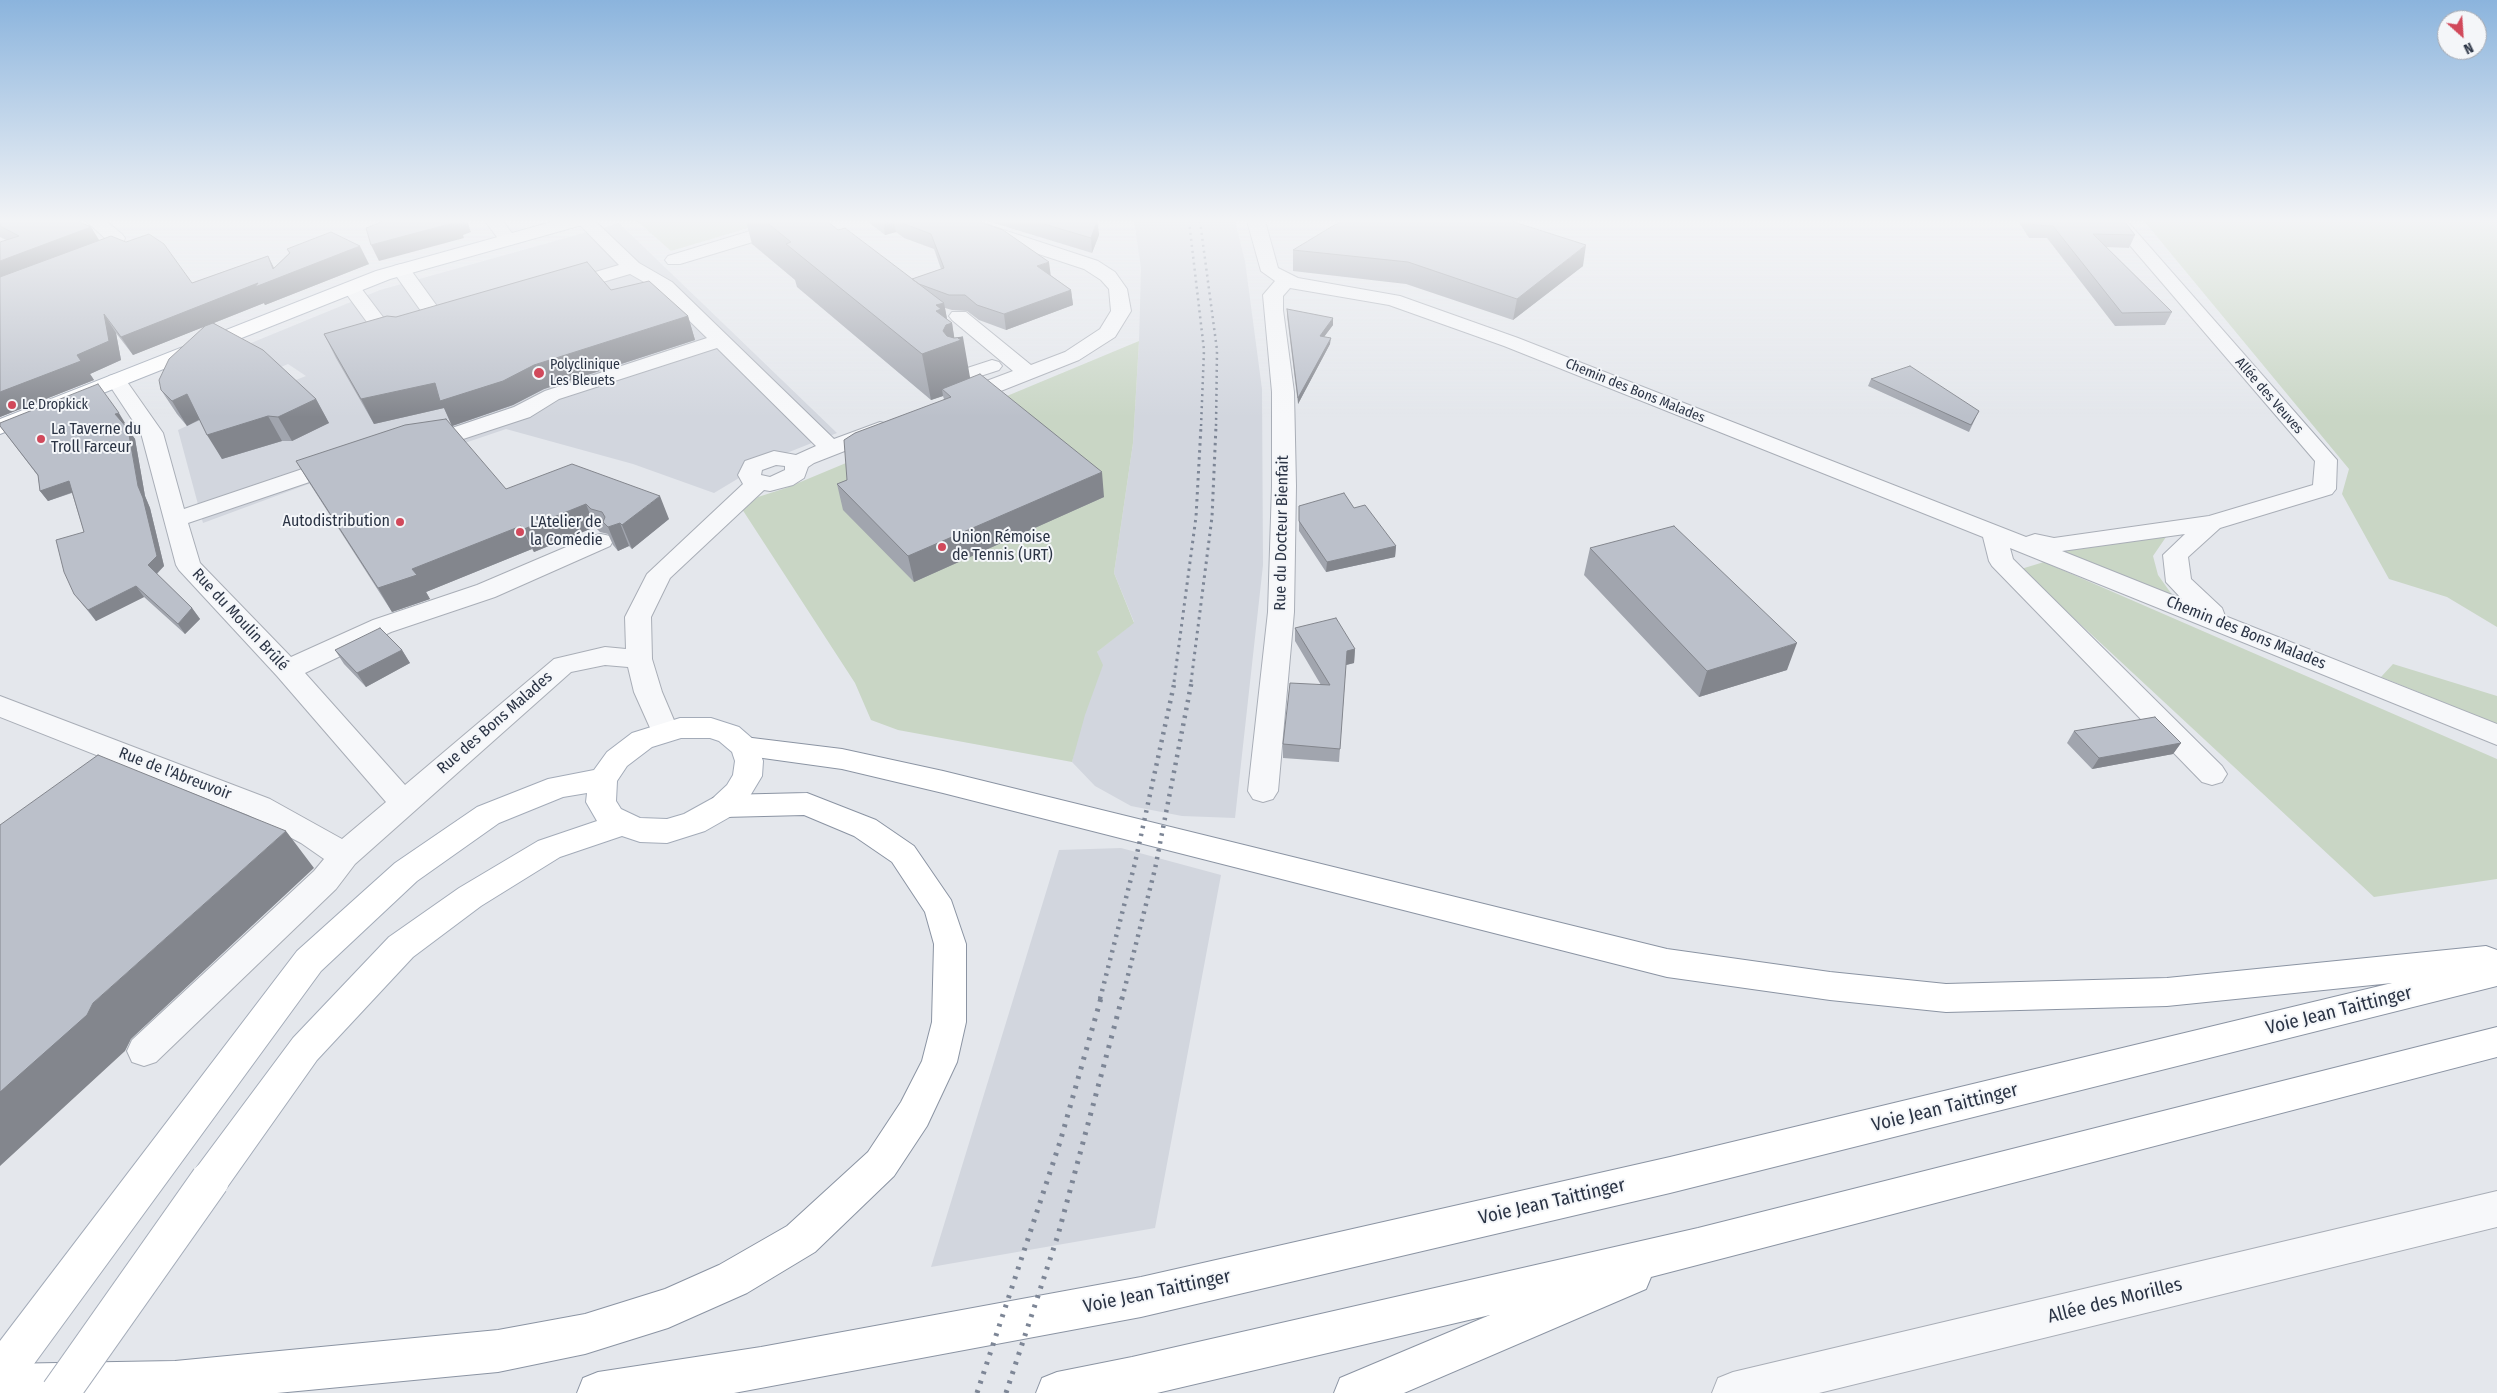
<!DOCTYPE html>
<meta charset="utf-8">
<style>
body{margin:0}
#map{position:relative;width:2497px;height:1393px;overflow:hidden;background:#e4e7ec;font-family:"Fira Sans Condensed",sans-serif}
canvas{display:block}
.north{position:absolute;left:2437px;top:10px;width:50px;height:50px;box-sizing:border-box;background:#f4f6f9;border:1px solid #a4a8b1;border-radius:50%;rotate:154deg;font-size:14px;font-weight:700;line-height:20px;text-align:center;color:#2b3445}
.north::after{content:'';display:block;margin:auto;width:18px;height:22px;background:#d1495b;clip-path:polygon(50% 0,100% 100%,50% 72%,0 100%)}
</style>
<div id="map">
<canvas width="2497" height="1393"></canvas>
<div class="north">N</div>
</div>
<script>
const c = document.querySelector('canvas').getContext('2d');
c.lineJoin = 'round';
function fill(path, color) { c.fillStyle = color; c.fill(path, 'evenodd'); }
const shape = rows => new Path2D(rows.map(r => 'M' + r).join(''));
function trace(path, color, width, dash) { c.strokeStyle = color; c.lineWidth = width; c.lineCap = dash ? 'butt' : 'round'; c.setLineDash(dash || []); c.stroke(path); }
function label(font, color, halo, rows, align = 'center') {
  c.font = font + ' "Fira Sans Condensed",sans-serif'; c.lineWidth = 4; c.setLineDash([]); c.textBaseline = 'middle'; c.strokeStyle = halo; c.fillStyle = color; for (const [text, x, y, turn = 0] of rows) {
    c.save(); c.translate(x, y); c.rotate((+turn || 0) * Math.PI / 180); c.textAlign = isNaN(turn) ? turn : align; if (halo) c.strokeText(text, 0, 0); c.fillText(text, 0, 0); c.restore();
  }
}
const built = shape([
 [1134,221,1235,221,1245,261,1262,389,1263,565,1235,818,1182,816,1131,806,1095,786,1072,762,1097,652,1134,622,1114,573,1133,443,1139,341,1141,268],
 [619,223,837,433,769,460,714,493,633,464,506,429,385,470,376,459,203,523,178,430,234,404,306,376,288,364,272,371,234,350,380,290],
 [1121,848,1221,875,1155,1228,931,1267,1059,850]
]);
const green = shape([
 [637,221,772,221,671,251],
 [2144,221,2497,221,2497,627,2447,597,2389,579,2342,494,2349,469],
 [1139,341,1133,443,1114,573,1134,623,1097,652,1103,665,1085,715,1072,762,898,730,871,720,855,683,742,509,758,497,786,488],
 [2166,537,2153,556,2158,575,2173,596,2060,551],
 [2044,562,2497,759,2497,879,2374,897,2021,569],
 [2393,664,2497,696,2497,724,2381,677]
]);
const minor = shape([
 [86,221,106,221,122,234,125,238,120,253,96,264,84,264,81,260,84,256,105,246,107,240,86,221],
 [485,221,503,221,517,240,514,244,508,245,502,244,485,221],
 [576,221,595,221,639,263,672,282,834,439,880,422,888,424,891,429,888,434,814,463,808,467,804,478,793,485,770,491,764,490,670,578,651,617,652,659,662,692,679,732,675,739,665,742,655,739,634,692,628,667,605,665,571,672,355,864,336,889,156,1062,144,1066,132,1062,127,1051,132,1040,314,871,324,859,301,843,248,815,0,717,0,696,270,799,342,839,386,802,277,676,179,570,176,565,141,433,106,380,109,376,116,374,123,376,163,433,184,509,332,459,340,457,348,459,351,464,348,469,188,523,200,563,291,657,373,620,477,585,592,536,601,534,610,536,613,541,610,546,495,597,391,632,305,673,405,785,554,659,605,647,626,649,625,617,647,574,743,484,738,475,745,461,774,451,796,455,816,446,717,348,559,399,530,417,457,441,422,446,414,444,411,439,414,434,446,430,514,407,545,391,707,338,658,290,630,274,565,293,558,291,556,287,558,283,619,265,576,221],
 [776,465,785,466,785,470,770,477,761,475,762,470,776,465],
 [783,221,811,221,809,225,680,264,668,264,665,260,668,256,783,221],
 [949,221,976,221,1098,261,1115,272,1127,289,1131,311,1115,337,1079,360,968,404,960,405,952,404,949,399,952,394,1013,371,952,320,949,316,952,312,966,312,1031,365,1065,352,1100,329,1111,311,1109,289,1101,280,1084,269,951,225,949,221],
 [1247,221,1265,221,1278,268,1298,278,1400,296,1518,338,2026,537,2035,534,2054,538,2209,516,2313,485,2315,461,2109,221,2127,221,2337,460,2336,489,2332,494,2220,528,2188,557,2191,579,2222,608,2225,616,2497,724,2497,745,2010,548,2013,559,2222,766,2227,774,2222,782,2212,785,2202,782,1992,566,1989,561,1983,537,1504,346,1389,305,1290,288,1283,296,1283,310,1294,392,1296,486,1294,612,1278,791,1273,799,1263,802,1253,799,1248,791,1268,612,1272,486,1272,392,1263,295,1275,281,1261,271,1247,221],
 [2185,534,2163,555,2166,582,2182,599,2062,551,2185,534],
 [401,264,408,266,447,320,450,324,447,328,433,328,392,270,394,266,401,264],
 [351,282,358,284,389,325,413,329,416,333,413,337,392,338,375,333,342,288,344,284,351,282],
 [992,360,999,362,1002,366,999,370,962,382,955,380,952,376,955,372,992,360],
 [2497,1191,2497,1227,1819,1393,1712,1393,1718,1378,1733,1372,2497,1191]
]);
const major = shape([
 [555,221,584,221,582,225,390,279,0,434,0,419,376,271,555,221],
 [680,718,711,718,739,727,754,740,758,747,763,761,762,776,747,801,735,814,705,831,667,843,640,842,622,836,560,857,481,906,413,957,317,1060,223,1193,210,1198,197,1193,191,1180,197,1167,293,1038,389,937,459,888,538,841,597,821,586,802,587,793,563,797,499,823,417,881,321,971,15,1390,0,1393,0,1341,297,951,395,863,477,807,548,779,594,770,607,752,632,733,680,718],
 [681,738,710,738,719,741,732,752,735,761,733,775,727,785,713,798,684,814,667,819,640,818,621,809,616,801,617,781,627,766,652,747,681,738]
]);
const highway = shape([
 [744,737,842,749,943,771,1667,949,1830,972,1946,984,2167,978,2486,946,2497,950,2497,986,1670,1193,1141,1317,734,1393,577,1393,583,1378,598,1372,761,1347,1141,1277,1670,1157,2392,983,2167,1006,1946,1012,1830,1000,1667,977,943,793,842,769,734,754,730,747,734,740,744,737],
 [807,793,876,820,914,846,951,900,966,944,966,1022,957,1062,927,1126,894,1176,815,1252,747,1293,668,1328,585,1354,498,1372,277,1393,0,1393,0,1364,175,1361,498,1330,585,1314,665,1289,719,1265,787,1226,868,1152,901,1102,922,1061,932,1022,934,944,925,912,892,862,854,836,804,815,724,817,713,814,709,806,713,798,724,795,807,793],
 [2497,1027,2497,1057,1651,1277,1646,1289,1404,1393,1334,1393,1340,1378,1490,1315,1157,1393,1036,1393,1042,1378,1057,1372,1132,1357,1698,1228,2497,1027]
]);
const railFar3 = shape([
 [1189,221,1204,350,1201,427],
 [1200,221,1217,350,1216,427]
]);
const railFar2 = shape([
 [1174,682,1196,517,1201,426],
 [1191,682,1212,517,1216,426]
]);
const railFar1 = shape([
 [1100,999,1135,863,1175,680],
 [1122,999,1155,869,1192,680]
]);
const rail = shape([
 [977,1393,1060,1142,1101,998],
 [1006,1393,1058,1235,1122,998]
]);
const majorBridge = shape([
 [60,1393,210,1180]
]);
const wall = shape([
 [0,221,91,227,99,240,192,283,268,256,274,268,289,253,287,249,369,264,265,305,264,303,214,323,316,399,329,423,292,441,282,441,222,459,200,420,187,426,177,414,161,390,203,327,133,355,116,333,121,360,90,374,94,380,0,417,6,240,0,237],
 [746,221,827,221,838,230,912,279,941,269,934,249,904,238,896,232,885,235,867,221,977,221,1071,290,1073,305,1006,330,979,320,967,311,952,310,945,308,947,319,952,323,954,338,970,378,1104,497,914,582,843,510,837,484,847,480,944,399,943,396,931,400,797,287,795,280,752,244],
 [987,221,1098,221,1099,235,1092,253],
 [2018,221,2124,221,2135,235,2129,248,2106,247,2172,312,2165,325,2115,326,2047,238,2029,238],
 [1293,250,1583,266,1513,320,1406,284,1293,271],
 [611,290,688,316,695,340,544,389,513,405,452,426,444,408,374,424,336,358,324,334,396,317],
 [1287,309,1333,325,1324,337,1330,344,1298,404,1287,316],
 [1871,379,1976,417,1969,432,1868,386],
 [125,423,124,424,135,439,145,496,150,508,164,566,157,574,192,608,200,619,185,634,144,597,96,621,74,594,84,532,72,493,48,501,40,491,38,476,0,426],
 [296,461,506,489,669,519,632,549,629,546,618,551,613,545,608,534,600,532,595,527,534,552,532,549,426,592,430,599,392,612,310,484],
 [1299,506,1354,508,1396,546,1395,557,1326,572,1299,531],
 [1590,548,1787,670,1699,697,1584,575],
 [1295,628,1355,649,1354,663,1346,665,1339,762,1283,758,1283,744,1321,685,1295,641],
 [335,650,402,650,410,663,366,687,344,664],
 [2074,731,2181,743,2173,754,2092,769,2067,743]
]);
const shadedWall = shape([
 [456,221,467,221,471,232,463,235,464,238,379,261,371,245],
 [883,221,894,221,896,232,885,235],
 [1097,221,1099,235,1092,253,1091,238],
 [91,227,102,245,0,284,0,261],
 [1586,245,1583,266,1513,320,1517,299],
 [360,246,369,264,265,305,264,303,133,355,121,337,273,269,268,256,277,274],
 [1049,262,1051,277,1037,266],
 [1071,290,1073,305,1006,330,1004,314],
 [944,303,948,324,952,323,955,342,958,338,963,337,971,383,942,389,943,396,931,400,922,354,936,305],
 [104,314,116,333,121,360,90,374,94,380,0,417,0,392,77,355],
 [688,316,695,340,544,389,513,405,455,425,452,426,444,408,374,424,361,399,435,383,534,365],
 [1333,318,1333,325,1320,342,1320,336],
 [1331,338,1330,344,1298,404,1298,398],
 [187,394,202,418,187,426,172,401],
 [316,399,329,423,292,441,278,417],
 [119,413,125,423,122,424,115,414],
 [268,416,282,441,222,459,207,435],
 [128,429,135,439,145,496,150,508,164,566,155,575,148,565,138,486],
 [1102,472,1104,497,914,582,908,556],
 [69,481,76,491,48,501,40,491],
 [660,496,669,519,632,549,622,525],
 [586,504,595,527,534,552,524,529],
 [620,523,629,546,618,551,608,527],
 [521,526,532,549,426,592,430,599,392,612,378,588,412,569],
 [1396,546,1395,557,1326,572,1327,562],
 [136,586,144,597,96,621,88,610],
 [192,608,200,619,185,634,178,624],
 [1797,643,1787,670,1699,697,1707,671],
 [1355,649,1354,663,1346,665,1347,651],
 [402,650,410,663,366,687,357,673],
 [2181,743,2173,754,2092,769,2099,758],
 [286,831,314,868,131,1039,125,1051,0,1166,0,1092,93,1003]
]);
const building = shape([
 [0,221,77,221,91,227,0,261,0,242,19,236,0,226,0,221],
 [384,221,457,221,457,222,371,245,366,228,384,221],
 [765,221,827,221,838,230,845,228,944,303,936,305,941,309,936,311,952,323,946,325,943,331,947,336,954,338,963,337,958,338,961,340,922,354,786,244,791,242,765,221],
 [899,221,977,221,1003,230,1049,262,1037,266,1071,290,1004,314,977,305,965,295,949,295,919,284,912,279,944,268,931,234,902,223,899,221],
 [1034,221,1097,221,1091,238,1034,221],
 [1341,221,1511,221,1586,245,1517,299,1408,262,1293,250,1341,221],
 [2031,221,2124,221,2135,235,2093,234,2172,312,2122,313,2053,226,2034,225,2031,221],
 [331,232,360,246,255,287,258,283,121,337,104,314,109,341,77,355,81,361,0,392,0,277,111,236,126,242,149,234,164,244,192,283,268,256,273,269,290,253,287,249,331,232],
 [587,262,611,290,649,281,688,316,534,365,503,381,440,401,435,383,361,399,324,334,387,316,396,317,587,262],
 [1287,309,1333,318,1320,336,1331,338,1298,398,1287,309],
 [213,323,263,350,316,399,278,417,268,416,207,435,187,394,172,401,161,390,159,380,169,359,205,326,213,323],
 [1910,366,1979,411,1971,425,1871,379,1910,366],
 [980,374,1102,472,908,556,837,484,847,480,844,440,855,433,951,397,942,389,980,374],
 [98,384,119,413,115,414,128,429,138,486,143,498,157,556,148,565,192,608,178,624,136,586,88,610,74,594,64,572,56,540,84,532,69,481,40,491,38,475,0,426,0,423,98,384],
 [446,419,506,489,572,464,660,496,622,525,620,523,608,527,603,522,605,517,602,512,591,509,586,504,524,529,521,526,412,569,417,575,378,588,296,461,405,425,446,419],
 [1344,493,1354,508,1365,505,1396,546,1327,562,1299,521,1299,506,1344,493],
 [1674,526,1797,643,1707,671,1590,548,1674,526],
 [1336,618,1355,649,1347,651,1340,749,1283,744,1290,683,1330,685,1295,628,1336,618],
 [380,628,402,650,357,673,335,650,380,628],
 [2155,717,2181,743,2099,758,2074,731,2155,717],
 [98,755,286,831,93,1003,87,1015,0,1092,0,825,98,755]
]);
const markers = [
 [539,373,6,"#d1495b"],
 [12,405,5,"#d1495b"],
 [41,439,5,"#d1495b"],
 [400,522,5,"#d1495b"],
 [520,532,5,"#d1495b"],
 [942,547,5,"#d1495b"]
];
const farPoinames = [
 ["Polyclinique",550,365],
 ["Les Bleuets",550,381],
 ["Le Dropkick",22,405]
];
const farStreetnames = [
 ["Chemin des Bons Malades",1635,391,22],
 ["Allée des Veuves",2269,396,49]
];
const poiNames = [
 ["La Taverne du",51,430],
 ["Troll Farceur",51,448],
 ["Autodistribution",390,522,"right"],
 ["L'Atelier de",530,523],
 ["la Comédie",530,541],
 ["Union Rémoise",952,538],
 ["de Tennis (URT)",952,556]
];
const streetNames = [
 ["Rue du Docteur Bienfait",1282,533,-89],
 ["Rue du Moulin Brûlé",240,620,47],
 ["Chemin des Bons Malades",2246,633,22],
 ["Rue des Bons Malades",495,723,-41],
 ["Rue de l'Abreuvoir",175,774,21]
];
const nearStreetnames = [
 ["Voie Jean Taittinger",2339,1011,-14],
 ["Voie Jean Taittinger",1945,1108,-14],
 ["Voie Jean Taittinger",1552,1202,-13],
 ["Voie Jean Taittinger",1157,1292,-12],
 ["Allée des Morilles",2115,1301,-14]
];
fill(built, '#d2d6de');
fill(green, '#c9d6c5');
trace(minor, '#a9aeb7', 2);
trace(major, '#a3abb8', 2);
trace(highway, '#8b94a3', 2);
fill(minor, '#f7f8fa');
fill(major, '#fff');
fill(highway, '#fff');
trace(railFar3, '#7d8696', 2.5, [2, 4]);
trace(railFar2, '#7d8696', 3, [2.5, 4.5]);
trace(railFar1, '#7d8696', 4.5, [2.5, 5.5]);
trace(rail, '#7d8696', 5, [3, 7]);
trace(majorBridge, '#a3abb8', 40, []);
trace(majorBridge, '#fff', 38);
fill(wall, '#a1a5ae');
fill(shadedWall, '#83868d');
fill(building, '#bbc0ca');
trace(building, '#83868d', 1);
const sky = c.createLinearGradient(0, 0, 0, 417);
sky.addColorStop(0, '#8bb4dd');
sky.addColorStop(0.53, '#f3f4f6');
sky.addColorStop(1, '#f3f4f600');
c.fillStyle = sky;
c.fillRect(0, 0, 2497, 417);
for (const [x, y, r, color] of markers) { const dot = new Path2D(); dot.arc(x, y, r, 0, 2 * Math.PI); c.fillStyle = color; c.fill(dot); trace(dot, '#f4f6f9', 2); }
label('14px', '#2b3445', '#f4f6f9', farPoinames, 'left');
label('14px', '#2b3445', '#f4f6f9', farStreetnames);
label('16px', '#2b3445', '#f4f6f9', poiNames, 'left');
label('16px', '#2b3445', '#f4f6f9', streetNames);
label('19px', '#2b3445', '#f4f6f9', nearStreetnames);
</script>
